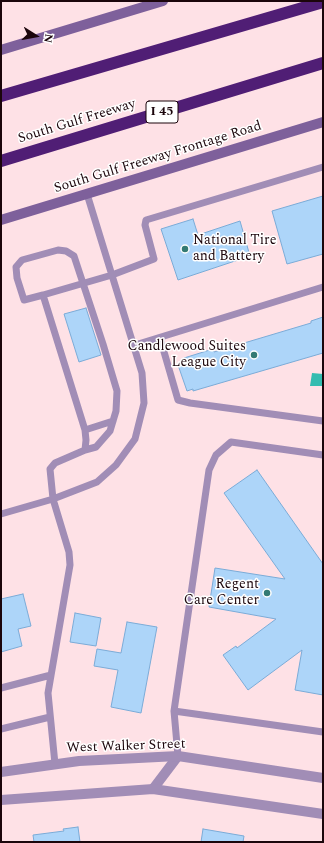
<!DOCTYPE html>
<style>
body{margin:0}
#map{position:relative;width:324px;height:843px;overflow:hidden;background:#fee1e6;font-family:Spectral,serif}
canvas{display:block}
.frame{position:absolute;inset:0;border:2px solid #1b050b;pointer-events:none}
.north{position:absolute;left:16px;top:16px;width:40px;height:40px;-webkit-text-stroke:3px #fff;paint-order:stroke;rotate:101deg;font-size:11px;font-weight:700;line-height:16px;text-align:center;color:#1b050b}
.north::after{content:'';display:block;margin:auto;width:14px;height:18px;background:#1b050b;clip-path:polygon(50% 0,100% 100%,50% 72%,0 100%)}
</style>
<div id="map">
<canvas width="324" height="843"></canvas>
<div class="frame"></div>
<div class="north">N</div>
</div>
<script>
const c = document.querySelector('canvas').getContext('2d');
c.lineJoin = 'round';
function fill(path, color) { c.fillStyle = color; c.fill(path, 'evenodd'); }
const shape = rows => new Path2D(rows.map(r => 'M' + r).join(''));
function trace(path, color, width, dash) { c.strokeStyle = color; c.lineWidth = width; c.lineCap = dash ? 'butt' : 'round'; c.setLineDash(dash || []); c.stroke(path); }
function label(font, color, halo, rows, align = 'center') {
  c.font = font + ' Spectral,serif'; c.lineWidth = 3; c.setLineDash([]); c.textBaseline = 'middle'; c.strokeStyle = halo; c.fillStyle = color; for (const [text, x, y, turn = 0] of rows) {
    c.save(); c.translate(x, y); c.rotate((+turn || 0) * Math.PI / 180); c.textAlign = isNaN(turn) ? turn : align; if (halo) c.strokeText(text, 0, 0); c.fillText(text, 0, 0); c.restore();
  }
}
const water = shape([
 [312,373,323,374,323,386,310,386]
]);
const building = shape([
 [323,196,323,254,287,264,272,211,323,196],
 [193,219,198,235,240,221,250,256,178,280,161,229,193,219],
 [86,308,101,355,79,362,64,314,86,308],
 [323,317,323,353,193,391,193,389,187,391,178,365,186,363,184,358,213,349,214,352,311,323,311,321,323,317],
 [257,470,323,564,323,695,295,690,302,650,248,690,223,655,236,646,237,648,276,619,209,607,215,568,285,579,224,493,257,470],
 [23,594,31,626,18,629,22,646,1,652,1,599,23,594],
 [75,613,101,618,96,646,70,642,75,613],
 [127,622,157,627,141,713,111,707,118,670,94,666,97,649,121,653,127,622],
 [78,827,80,842,34,842,33,835,64,831,63,829,78,827],
 [203,829,244,836,243,842,201,842,203,829]
]);
const service = shape([
 [43,295,24,300,17,278,16,267,22,260,58,250,66,251,74,256,103,344,117,391,116,411,110,431,96,447,85,450],
 [160,338,178,400,190,403,323,421],
 [135,345,323,287],
 [85,430,113,421],
 [1,514,53,499,97,482,116,465,135,439,144,403,142,373,87,194],
 [1,688,51,675],
 [174,711,323,732],
 [1,729,50,717],
 [178,756,174,711,209,470,216,455,231,442,323,455],
 [55,764,48,693,70,565,69,552,53,499,50,469,55,463,85,450,86,440,85,430,43,295,112,275,154,259,145,225,146,220,323,167]
]);
const minor = shape([
 [153,789,178,756]
]);
const tertiary = shape([
 [1,772,79,761,178,756,323,778],
 [1,800,153,789,323,814]
]);
const secondary = shape([
 [1,50,163,1],
 [1,220,323,122]
]);
const motorway = shape([
 [1,96,323,2],
 [1,161,323,63]
]);
const markers = [
 [185,249,4,"#337a73"],
 [254,355,4,"#337a73"],
 [267,593,4,"#337a73"]
];
const shields = [
 [162,112,32]
];
const shieldNames = [
 ["I 45",162,112]
];
const streetNames = [
 ["South Gulf Freeway",77,122,-17],
 ["South Gulf Freeway Frontage Road",158,158,-17],
 ["West Walker Street",126,747,-2]
];
const poiNames = [
 ["National Tire",193,241,"left"],
 ["and Battery",193,257,"left"],
 ["Candlewood Suites",246,347],
 ["League City",246,363],
 ["Regent",259,585],
 ["Care Center",259,601]
];
fill(water, '#34bcb0');
fill(building, '#add5f9');
trace(building, '#7babd7', 1);
trace(service, '#a18db6', 7);
trace(minor, '#a18db6', 10);
trace(tertiary, '#a18db6', 10);
trace(secondary, '#7e609b', 10);
trace(motorway, '#501e75', 12);
for (const [x, y, r, color] of markers) { const dot = new Path2D(); dot.arc(x, y, r, 0, 2 * Math.PI); c.fillStyle = color; c.fill(dot); trace(dot, '#fff', 1.5); }
for (const [x, y, w] of shields) { const box = new Path2D(); box.roundRect(x - w / 2, y - 11, w, 22, 3); c.fillStyle = '#fff'; c.fill(box); trace(box, '#1b050b', 1); }
label('bold 13px', '#1b050b', null, shieldNames);
label('14px', '#1b050b', '#fff', streetNames);
label('14px', '#1b050b', '#fff', poiNames, 'right');
</script>
